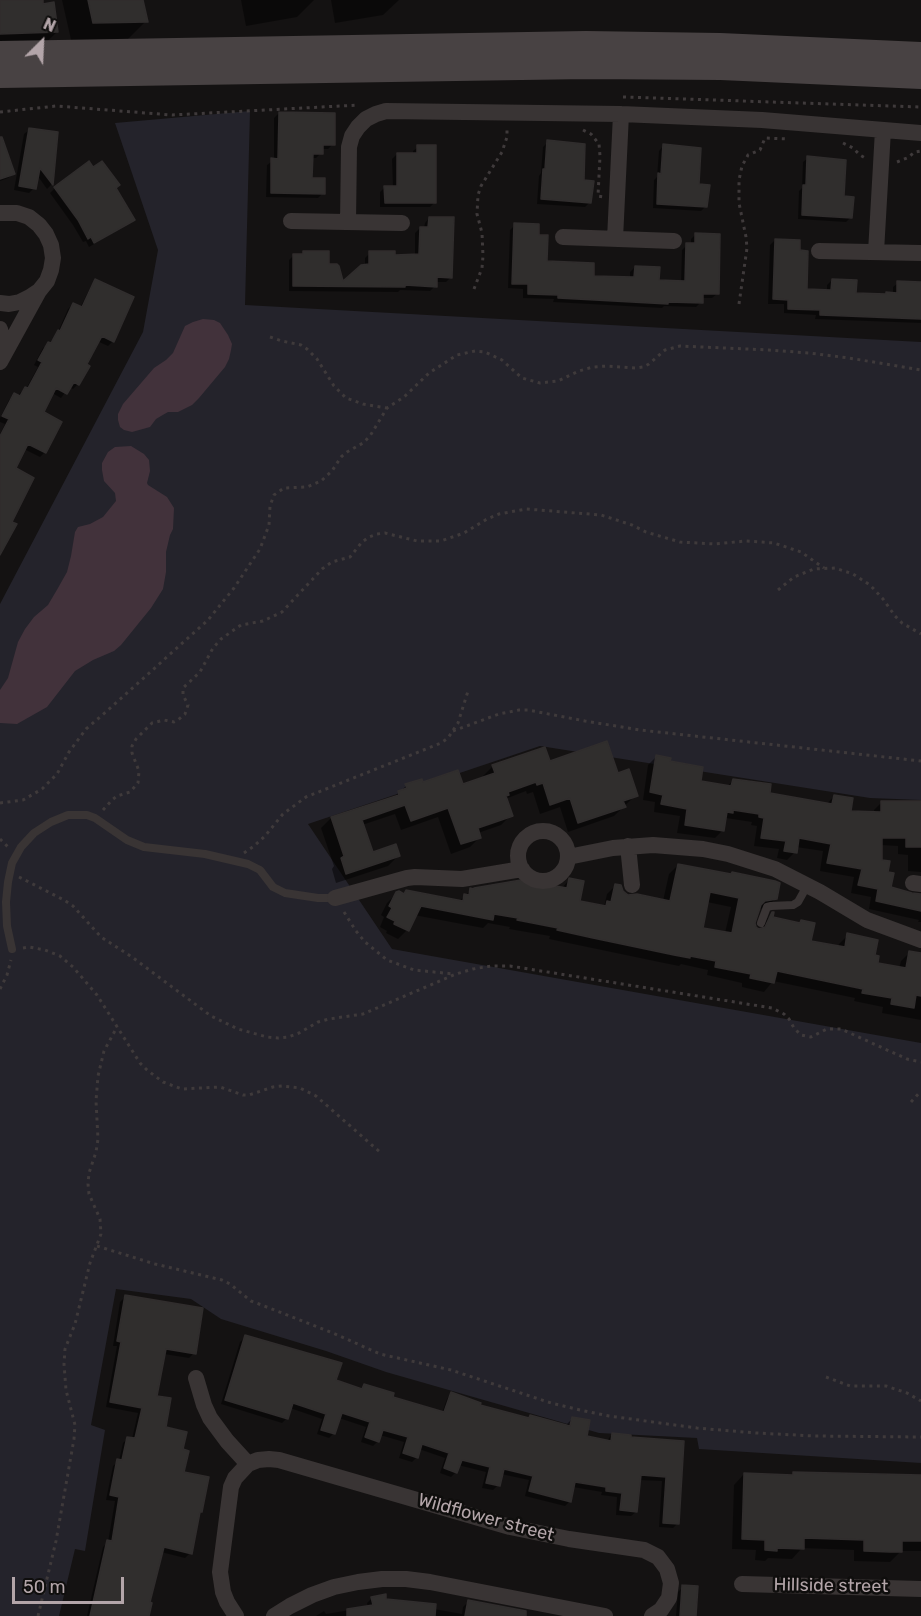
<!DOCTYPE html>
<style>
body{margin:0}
#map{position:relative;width:921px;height:1616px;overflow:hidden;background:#141212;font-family:Rubik,sans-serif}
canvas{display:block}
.north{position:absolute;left:12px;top:12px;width:60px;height:60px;-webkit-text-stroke:4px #0f0e0d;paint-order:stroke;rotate:24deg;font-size:16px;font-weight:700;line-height:24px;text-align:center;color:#b3a5a9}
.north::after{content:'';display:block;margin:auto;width:21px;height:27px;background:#b3a5a9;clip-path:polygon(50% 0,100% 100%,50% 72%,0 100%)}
.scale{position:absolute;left:12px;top:1577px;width:112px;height:27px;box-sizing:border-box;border:3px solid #b3a5a9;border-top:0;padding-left:8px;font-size:18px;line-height:21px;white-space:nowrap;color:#b3a5a9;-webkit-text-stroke:4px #0f0e0d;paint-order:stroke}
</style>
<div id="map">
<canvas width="921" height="1616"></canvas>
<div class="north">N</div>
<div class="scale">50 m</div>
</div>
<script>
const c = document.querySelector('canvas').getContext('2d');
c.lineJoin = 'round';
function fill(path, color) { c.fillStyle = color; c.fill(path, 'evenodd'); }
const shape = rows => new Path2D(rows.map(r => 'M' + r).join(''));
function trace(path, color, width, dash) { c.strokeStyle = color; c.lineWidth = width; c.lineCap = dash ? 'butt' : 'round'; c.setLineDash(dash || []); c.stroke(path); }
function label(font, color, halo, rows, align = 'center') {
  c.font = font + ' Rubik,sans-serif'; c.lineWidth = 5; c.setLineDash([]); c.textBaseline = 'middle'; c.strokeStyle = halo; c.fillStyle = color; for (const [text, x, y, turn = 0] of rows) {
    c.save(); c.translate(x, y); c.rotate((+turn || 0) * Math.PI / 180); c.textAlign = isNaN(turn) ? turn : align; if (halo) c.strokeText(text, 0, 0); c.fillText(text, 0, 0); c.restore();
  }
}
const green = shape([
 [250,111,245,305,921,342,921,800,870,798,540,746,308,824,392,949,921,1043,921,1463,699,1449,697,1438,599,1433,386,1372,326,1351,221,1319,191,1299,116,1289,91,1425,105,1430,85,1551,75,1549,59,1616,0,1616,0,604,143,332,158,250,115,123]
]);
const water = shape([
 [203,319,214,320,220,323,228,335,232,344,231,350,229,359,225,367,199,398,192,405,178,412,168,412,161,416,156,419,150,427,132,432,124,430,120,427,118,420,118,414,123,404,154,368,166,360,173,353,185,326,193,322],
 [131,446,144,454,149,460,150,471,147,483,148,485,167,497,174,508,173,529,170,535,166,552,166,572,163,589,151,608,121,645,114,651,93,660,75,671,47,707,17,724,0,723,0,690,8,678,18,642,25,629,34,617,48,605,58,588,67,572,71,556,75,532,78,527,90,524,103,517,116,501,115,493,104,481,102,470,102,463,108,452,115,447]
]);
const shadow = shape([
 [0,0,41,0,42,5,57,32,35,53,0,54],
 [62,0,142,0,146,21,124,43,72,44],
 [241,0,314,0,297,17,246,26],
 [331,0,399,0,383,15,335,23],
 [279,113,333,144,328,149,321,149,321,153,316,158,311,158,311,179,323,193,318,198,266,197,267,165,274,160,274,118],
 [29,130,56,133,51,185,47,189,37,175,34,188,29,193,14,190,24,134],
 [0,136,13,174,8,178,0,181],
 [548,142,582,182,590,202,585,207,537,204,539,176,541,173,543,147],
 [663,146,698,186,706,206,701,211,653,208,654,180,657,177,659,151],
 [418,147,435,202,430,207,380,207,380,192,385,187,393,187,392,159,397,154,413,154,413,151],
 [808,158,843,197,851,217,846,222,798,219,799,191,802,188,803,162],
 [55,188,115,188,133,220,128,224,89,247,86,241,83,242,73,225,50,193],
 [429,218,451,277,446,282,435,282,435,286,430,291,400,290,398,292,289,291,289,260,294,255,301,255,304,252,327,265,343,283,365,266,365,258,370,253,393,256,415,256,415,233,420,228,424,228,425,223],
 [515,225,538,236,546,262,593,278,630,279,630,272,635,267,658,282,681,283,682,250,687,245,691,245,691,239,696,234,717,294,712,298,702,298,701,302,696,307,664,306,662,308,553,302,554,299,523,298,523,289,508,288,510,230],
 [775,240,806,291,827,292,827,285,832,280,855,295,893,294,893,287,898,283,921,297,921,323,815,319,816,315,784,313,784,304,768,304,770,245],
 [96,281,113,341,108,346,97,341,85,365,78,384,73,389,69,387,61,398,52,393,42,413,45,452,40,457,24,449,14,469,10,522,0,551,0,434,5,424,0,422,0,418,9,400,14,395,18,397,20,393,25,388,26,389,38,367,34,365,43,348,49,344,58,332,68,309,73,304,80,308,91,286],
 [656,757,699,782,727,787,733,780,768,794,827,804,834,796,849,813,874,813,874,810,882,802,921,802,921,872,908,871,908,855,898,854,898,846,881,845,880,861,886,873,889,889,921,896,921,922,918,922,919,920,869,909,871,897,851,893,854,877,820,871,823,851,796,847,795,852,787,860,777,858,779,849,754,846,757,826,751,825,752,822,726,818,724,819,723,830,715,838,677,833,680,816,654,812,655,802,643,800,648,765],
 [549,763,617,775,636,795,614,816,568,832,560,807,540,814,533,792,527,794,526,791,505,799,511,815,501,825,478,833,480,837,470,847,451,854,438,817,401,830,395,814,362,825,372,854,398,856,388,866,336,883,332,869,334,866,321,828,331,818,392,799,406,786,422,784,462,786,484,779,483,776,493,766],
 [678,865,775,899,766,908,758,909,753,921,754,927,760,931,763,923,772,914,771,919,799,924,801,922,810,942,838,947,839,944,848,935,874,956,877,964,899,969,901,961,910,952,921,954,921,1020,882,1013,883,1007,854,1001,855,998,773,981,764,992,742,987,742,983,707,975,708,970,681,964,679,966,664,963,549,939,550,936,509,929,510,927,488,923,483,928,414,915,407,930,398,939,386,933,387,931,380,927,384,917,381,915,387,903,397,893,403,895,406,892,458,902,471,890,561,889,569,880,578,902,604,907,607,894,616,885,628,896,663,901,669,874],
 [707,902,731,907,725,933,702,929],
 [125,1297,194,1353,189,1358,164,1354,156,1397,164,1429,182,1451,182,1473,201,1512,198,1515,190,1553,185,1558,161,1552,148,1603,147,1616,87,1616,103,1547,108,1542,115,1501,106,1500,113,1466,119,1461,123,1443,128,1438,132,1439,138,1413,106,1407,117,1346,113,1346,120,1302],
 [245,1337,334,1381,360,1389,364,1386,391,1398,442,1413,447,1399,451,1394,478,1406,528,1419,530,1417,567,1426,567,1424,572,1419,585,1437,607,1441,612,1434,629,1438,683,1442,678,1523,673,1528,659,1527,662,1481,639,1480,636,1512,631,1516,616,1515,617,1497,601,1495,602,1492,573,1487,570,1501,565,1506,525,1496,529,1480,501,1474,498,1485,493,1490,482,1488,486,1472,458,1465,456,1472,451,1477,440,1473,445,1458,419,1449,417,1457,412,1462,399,1458,404,1442,380,1435,378,1441,373,1446,361,1442,366,1427,339,1418,334,1433,329,1438,317,1434,322,1419,290,1408,287,1418,282,1423,221,1404,240,1342],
 [794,1473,921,1476,921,1551,901,1551,890,1562,854,1561,854,1550,802,1548,792,1559,768,1558,765,1561,755,1560,756,1550,732,1549,734,1485,744,1474,791,1476],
 [683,1587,695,1616,676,1616,678,1592],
 [372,1598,462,1614,463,1607,468,1602,506,1616,316,1616,324,1611,326,1614,368,1607,367,1603]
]);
const building = shape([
 [0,0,43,0,43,4,54,2,58,32,0,34,0,0],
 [88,0,143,0,148,22,93,23,88,0],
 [279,112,335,113,335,145,323,145,323,154,313,154,312,178,325,178,325,194,271,193,271,158,278,159,279,112],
 [29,128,58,132,53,185,40,168,36,189,19,186,29,128],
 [0,137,2,137,15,174,0,179,0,137],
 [547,140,585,144,584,180,594,181,591,203,541,199,543,169,545,169,547,140],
 [663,144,701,148,699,184,710,185,707,207,657,204,658,173,661,174,663,144],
 [417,145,436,145,436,203,385,203,384,186,397,186,397,153,417,153,417,145],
 [807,156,846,160,844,196,854,197,852,218,802,215,803,185,806,185,807,156],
 [89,161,93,167,102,161,120,185,116,188,135,220,94,243,91,237,88,239,78,220,54,187,89,161],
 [429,217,454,217,452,278,437,277,437,287,405,285,405,287,293,286,293,254,303,254,303,251,329,251,329,264,337,264,339,266,343,281,361,265,369,264,369,251,395,251,395,255,419,254,420,227,428,227,429,217],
 [514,223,539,224,539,235,548,235,547,261,594,263,594,276,634,277,635,266,660,267,659,280,685,281,686,243,695,243,695,233,720,234,719,294,703,294,703,303,668,302,668,304,558,298,558,295,528,294,528,284,512,284,514,223],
 [775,239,800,240,800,250,808,251,807,289,831,290,832,279,857,280,856,293,886,294,886,292,897,293,897,281,921,282,921,319,820,315,820,310,788,309,788,300,773,299,775,239],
 [95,279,134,297,114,342,102,336,87,364,90,366,79,385,74,382,67,394,56,388,44,412,62,422,46,453,28,444,16,468,34,478,12,522,17,524,0,555,0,436,9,419,2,416,14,393,20,396,25,387,28,388,42,362,38,360,48,342,51,343,58,330,60,331,73,303,82,307,95,279],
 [607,741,618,773,629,769,638,796,623,801,626,807,578,823,570,798,550,805,543,783,537,785,536,782,508,792,509,795,506,796,513,816,478,828,481,838,461,844,448,808,411,821,405,805,362,820,373,852,396,844,400,856,346,874,341,858,344,856,331,817,399,795,398,791,407,788,405,784,422,779,423,782,458,770,463,784,495,773,492,765,545,747,550,761,607,741],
 [656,755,671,758,670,761,703,767,701,781,731,786,733,779,771,784,770,793,832,804,834,795,853,798,851,811,881,812,881,801,921,801,921,847,906,847,906,838,882,838,882,860,890,861,888,872,894,873,891,887,912,893,921,894,921,911,876,901,878,889,858,885,862,869,827,863,831,844,799,838,797,853,784,851,786,841,761,838,764,818,759,817,759,814,733,810,733,813,727,812,724,831,685,825,687,809,661,804,663,795,650,792,656,755],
 [678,864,731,874,732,872,775,881,780,883,777,899,765,901,761,905,755,923,756,927,759,929,765,927,772,912,774,912,773,917,800,923,801,920,815,923,811,941,845,947,847,933,878,940,875,955,879,956,878,963,906,968,909,951,921,953,921,996,916,995,914,1008,891,1004,892,998,862,993,863,989,777,971,774,983,750,978,751,974,715,967,716,961,690,956,690,958,674,955,593,938,557,930,558,928,517,920,518,918,494,914,493,920,421,906,409,931,394,924,395,921,387,917,392,908,389,906,396,892,399,891,404,894,406,890,463,901,464,894,469,895,470,888,474,889,474,888,521,880,567,888,569,878,584,881,580,901,606,906,607,901,611,902,615,884,621,885,623,891,628,895,637,894,670,901,678,864],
 [710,892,739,898,732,933,703,928,710,892],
 [125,1295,203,1308,196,1354,166,1349,157,1396,171,1398,166,1427,187,1432,183,1449,189,1451,184,1472,209,1477,202,1512,200,1512,192,1554,164,1547,150,1602,152,1603,149,1616,90,1616,107,1540,112,1541,119,1497,110,1495,117,1459,122,1460,127,1437,135,1438,142,1408,110,1402,121,1342,117,1341,125,1295],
 [245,1335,342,1363,336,1380,362,1389,364,1384,394,1393,393,1397,444,1412,451,1392,481,1403,480,1405,529,1418,530,1415,570,1426,572,1417,590,1420,587,1436,611,1441,612,1433,631,1435,631,1437,684,1441,679,1524,663,1523,666,1477,641,1475,637,1512,620,1510,622,1493,606,1491,606,1487,575,1482,571,1502,529,1491,533,1476,504,1469,500,1486,486,1483,490,1467,462,1460,457,1473,444,1468,449,1453,422,1444,418,1458,403,1453,408,1437,383,1430,379,1442,365,1437,370,1422,342,1413,335,1434,321,1430,326,1414,293,1403,288,1419,225,1400,245,1335],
 [793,1472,921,1475,921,1541,902,1541,902,1552,890,1552,864,1551,864,1540,804,1538,804,1549,777,1548,777,1551,765,1550,765,1540,742,1539,744,1473,793,1475,793,1472],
 [682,1585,698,1586,696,1616,680,1616,682,1585],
 [386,1594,386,1599,436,1604,435,1616,347,1616,347,1609,373,1605,371,1597,386,1594],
 [468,1600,526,1611,526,1616,465,1616,468,1600]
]);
const path = shape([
 [623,97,921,107],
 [0,112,56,106,172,115,359,105],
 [583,130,591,134,599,144,600,156,598,196,604,197],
 [843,143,853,148,860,155,867,159],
 [897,162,907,158,915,152,921,151],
 [474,289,482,268,483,256,482,233,477,214,478,195,481,186,502,152,507,137,507,129],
 [739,304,747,248,746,237,739,203,739,180,742,166,748,155,760,150,765,138,788,139],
 [270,337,282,341,301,345,307,349,317,359,334,386,346,398,363,404,387,408],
 [778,590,794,577,814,569,835,568,853,574,870,585,883,599,895,616,902,623,921,634],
 [453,731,499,714,519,710,528,710,585,721,640,730,921,761],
 [0,803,23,800,42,789,57,774,69,752,86,729,107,711,208,620,234,588,260,549,269,525,270,506,274,495,284,488,307,487,321,481,332,471,341,457,347,452,363,443,370,436,387,408,404,397,429,373,457,355,475,351,485,352,502,360,522,378,540,383,558,381,579,371,593,367,607,366,636,368,643,367,649,364,665,350,680,346,769,350,809,353,849,358,921,370],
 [103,810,112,800,117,796,130,792,138,783,139,771,132,753,132,746,136,739,152,723,164,720,174,722,178,720,185,714,188,705,183,695,183,688,200,672,213,648,221,639,241,625,263,621,282,612,322,569,332,562,350,557,362,542,369,537,377,534,385,533,417,541,441,541,464,533,487,519,499,514,526,509,539,510,601,515,632,525,646,532,680,542,715,544,746,541,774,543,801,552,824,568],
 [0,839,8,847],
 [244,853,254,846,265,836,283,814,306,797,441,743,448,738,458,723,468,691],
 [19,877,64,900,73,906,101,937,132,957,211,1016,238,1029,267,1037,278,1038,288,1037,299,1033,318,1022,329,1019,363,1014,456,974,473,969,491,966,510,966,772,1008,784,1014,789,1019,794,1028,801,1035,811,1037,827,1029,841,1029,907,1059,921,1062],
 [344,912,356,931,365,942,387,960,414,970,454,974],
 [23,948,29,947,45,950,60,956,73,967,97,995,140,1063,147,1070,163,1082,182,1089,220,1087,243,1095,249,1095,273,1087,282,1086,300,1088,316,1096,381,1153],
 [0,989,7,975,11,960],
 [911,1102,921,1091],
 [97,1246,155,1264,222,1280,230,1284,251,1301,259,1304,333,1333,380,1354,451,1370,551,1403,580,1410,609,1416,697,1428,756,1433,815,1436,921,1437],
 [826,1377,850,1386,886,1386,907,1393,921,1401],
 [38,1616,56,1541,74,1439,75,1425,66,1390,64,1364,65,1349,75,1324,90,1263,101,1234,100,1219,89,1194,88,1184,89,1173,96,1152,98,1139,96,1101,98,1076,104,1051,117,1027]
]);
const lane = shape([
 [761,923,767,907,771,906,793,905,798,902,807,886],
 [12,949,7,926,6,902,8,882,12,863,21,847,34,833,51,822,68,815,87,815,95,818,127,840,144,847,205,854,248,864,260,870,273,887,285,893,318,898,335,898]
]);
const street = shape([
 [0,213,17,213,29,217,39,225,46,234,51,245,53,258,51,270,47,281,39,291,30,297,20,302,9,304,0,303],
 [291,221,402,223],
 [348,222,349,147,352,136,358,127,366,119,376,114,386,111,621,114,762,120,921,133],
 [563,237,674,241],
 [615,239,621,114],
 [819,251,921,253],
 [876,252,883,130],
 [0,329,2,339,1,358],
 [0,362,39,291],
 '518 856a25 25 0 1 1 50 0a25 25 0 1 1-50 0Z',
 [628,846,632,885],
 [568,857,613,848,653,845,703,849,728,854,775,869,820,892,867,920,921,940],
 [913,883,921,884],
 [335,898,407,878,415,877,462,879,522,869],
 [196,1378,204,1405,210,1418,227,1441,248,1464],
 [742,1584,921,1589],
 [236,1616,227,1602,223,1592,220,1572,231,1487,235,1478,248,1464,258,1460,269,1459,279,1460,510,1527,569,1539,644,1550,658,1557,667,1569,671,1583,669,1598,661,1610,652,1616],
 [274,1616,290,1606,312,1595,334,1587,358,1582,382,1579,406,1579,430,1582,605,1616]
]);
const secondary = shape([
 [0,53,586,43,720,45,921,54],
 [0,76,587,67,721,68,921,77]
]);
const streetNames = [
 ["Wildflower street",486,1518,15],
 ["Hillside street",831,1586,1]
];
fill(green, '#24232b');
fill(water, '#42323b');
fill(shadow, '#0007');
fill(building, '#302e2d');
trace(building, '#302d2d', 1.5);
trace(path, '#3f3a3b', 3, [3, 4.5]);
trace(lane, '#393434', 8);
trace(street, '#393434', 16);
trace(secondary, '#484243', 24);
label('18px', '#b3a5a9', '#0f0e0d', streetNames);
</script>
